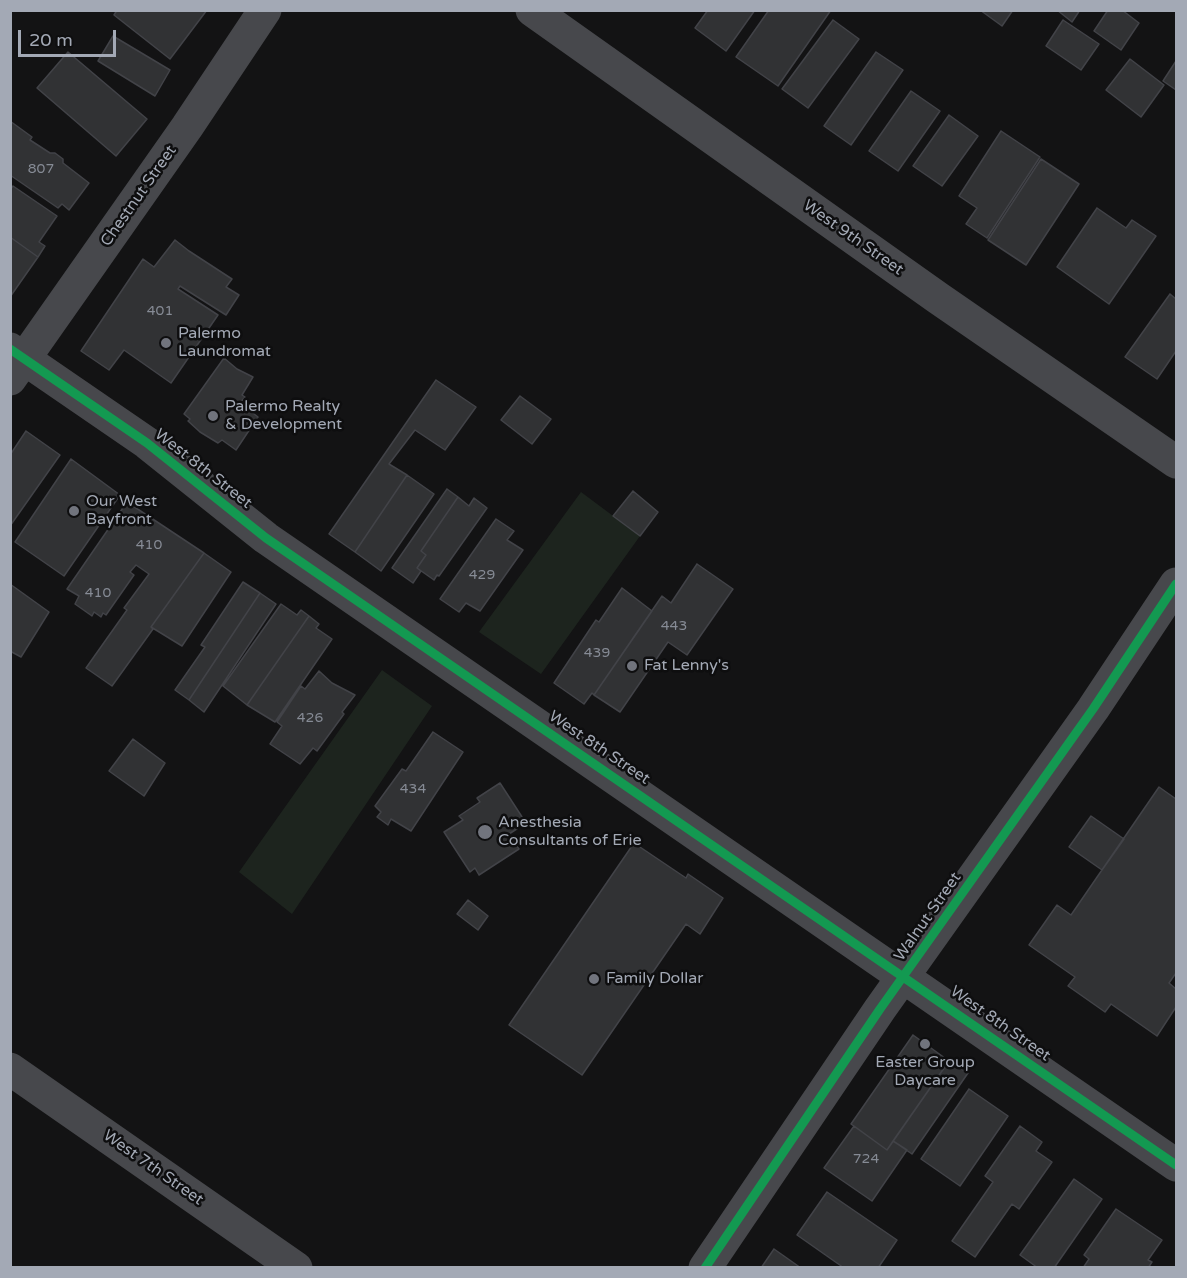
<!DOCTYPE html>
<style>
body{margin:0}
#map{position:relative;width:1187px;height:1278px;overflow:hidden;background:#131314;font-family:"Varela Round",sans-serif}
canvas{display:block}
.frame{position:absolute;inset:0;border:12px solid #a3a9b5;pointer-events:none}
.scale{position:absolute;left:18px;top:30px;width:98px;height:27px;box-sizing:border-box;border:3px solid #a3a9b5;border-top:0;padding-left:8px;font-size:18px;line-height:21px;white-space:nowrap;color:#a3a9b5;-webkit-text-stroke:4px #0e0e0f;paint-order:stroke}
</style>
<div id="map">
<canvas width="1187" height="1278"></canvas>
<div class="frame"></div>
<div class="scale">20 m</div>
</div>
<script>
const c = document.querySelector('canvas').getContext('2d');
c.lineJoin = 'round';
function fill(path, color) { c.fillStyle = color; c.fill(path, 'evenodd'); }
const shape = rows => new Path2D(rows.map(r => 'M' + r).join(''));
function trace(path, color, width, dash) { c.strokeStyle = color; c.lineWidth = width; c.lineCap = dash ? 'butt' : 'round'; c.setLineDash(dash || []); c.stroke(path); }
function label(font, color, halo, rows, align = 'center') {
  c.font = font + ' "Varela Round",sans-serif'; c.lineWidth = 5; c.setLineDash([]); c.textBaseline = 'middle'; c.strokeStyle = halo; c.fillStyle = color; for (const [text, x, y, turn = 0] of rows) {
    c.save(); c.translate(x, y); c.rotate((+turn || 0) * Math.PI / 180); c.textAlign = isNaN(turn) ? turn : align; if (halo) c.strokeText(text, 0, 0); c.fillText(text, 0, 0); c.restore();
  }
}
const green = shape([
 [581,492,640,536,541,674,479,632],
 [382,670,432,706,292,914,239,872]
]);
const building = shape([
 [117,10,207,10,170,59,114,15,117,10],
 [708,10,755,10,726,51,695,28,708,10],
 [769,10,831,10,778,86,736,57,769,10],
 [980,10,1013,10,1002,26,980,10],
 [1057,10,1080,10,1072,22,1057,10],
 [1108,10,1122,10,1139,23,1121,50,1094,31,1108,10],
 [833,20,859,39,808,108,782,89,833,20],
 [1063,20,1099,44,1081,70,1046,46,1063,20],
 [113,36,170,70,155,96,98,61,113,36],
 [68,52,147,119,116,156,37,88,68,52],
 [876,52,903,70,851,145,824,126,876,52],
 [1130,59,1164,85,1141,117,1106,90,1130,59],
 [1176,61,1176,90,1163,81,1176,61],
 [911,91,940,111,898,171,869,151,911,91],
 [949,115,978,136,942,186,913,166,949,115],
 [10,121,32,137,30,140,50,153,55,153,63,159,63,163,89,183,69,210,62,204,58,208,10,175,10,121],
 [1001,131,1040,157,987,238,966,224,977,208,959,196,1001,131],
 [1041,159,1079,184,1026,265,988,240,1041,159],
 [13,186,57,216,39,242,45,246,38,257,10,237,10,190,13,186],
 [1097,208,1126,228,1132,220,1156,236,1109,304,1057,267,1097,208],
 [10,237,38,257,10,297,10,237],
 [175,240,189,251,232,279,226,287,239,295,226,315,180,286,178,289,218,315,171,383,124,350,109,370,81,351,143,259,154,267,175,240],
 [1170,294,1176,299,1176,351,1157,379,1125,357,1170,294],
 [224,358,237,369,253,377,242,395,245,397,240,403,258,417,236,450,222,440,218,443,200,432,188,421,190,419,184,414,224,358],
 [436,380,476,407,445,450,415,430,389,464,407,475,355,552,329,534,436,380],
 [520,396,551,419,532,444,501,420,520,396],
 [26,431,60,455,10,526,10,455,26,431],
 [71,459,120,495,64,576,15,542,71,459],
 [407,475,434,494,381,571,355,552,407,475],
 [447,489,458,497,421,551,426,555,417,568,421,571,413,583,392,568,447,489],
 [633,491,658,512,640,536,613,516,633,491],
 [458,497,469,506,474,498,487,508,439,576,437,575,434,580,417,568,426,555,421,551,458,497],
 [127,502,204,553,151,627,153,629,112,686,86,668,127,610,124,608,149,574,136,565,130,572,134,575,106,615,103,613,101,617,94,612,92,616,75,604,79,596,67,589,127,502],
 [496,519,514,531,507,540,523,550,480,611,466,603,459,612,440,599,496,519],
 [204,553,231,572,182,646,151,627,204,553],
 [697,564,733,589,687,655,668,642,620,712,594,695,662,596,671,603,697,564],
 [243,582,260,593,189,700,175,690,205,647,201,645,243,582],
 [10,584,49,612,21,657,10,651,10,584],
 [622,588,652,611,594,695,592,693,584,704,554,683,596,620,599,622,622,588],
 [260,593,276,604,204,712,189,700,260,593],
 [281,604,297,615,301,610,309,616,247,705,223,686,281,604],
 [309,616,319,624,316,628,332,639,275,722,247,705,309,616],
 [319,671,332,683,355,695,342,712,344,714,317,751,313,748,300,764,270,744,282,726,277,722,301,686,305,689,319,671],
 [433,732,463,752,411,831,391,819,388,825,377,817,381,812,375,806,402,769,406,771,433,732],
 [133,739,165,763,144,796,109,771,133,739],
 [500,783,526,823,509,834,519,849,479,875,475,868,470,872,444,832,463,820,459,816,480,802,477,798,500,783],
 [1159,787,1176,799,1176,973,1169,983,1176,989,1176,1007,1157,1036,1111,1004,1105,1012,1068,986,1075,977,1029,945,1057,905,1071,915,1159,787],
 [1091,816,1124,839,1102,870,1069,847,1091,816],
 [634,843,686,878,688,874,723,898,700,934,686,924,582,1075,509,1025,634,843],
 [468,900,488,916,478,930,457,914,468,900],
 [913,1035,949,1061,887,1150,851,1124,913,1035],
 [949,1061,968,1073,912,1154,893,1141,949,1061],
 [969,1089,1008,1116,960,1186,921,1159,969,1089],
 [854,1126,887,1150,893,1141,907,1150,872,1201,824,1168,854,1126],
 [1020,1126,1042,1142,1036,1151,1052,1162,1019,1209,1012,1204,975,1257,952,1241,993,1182,985,1176,1020,1126],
 [1074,1179,1102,1199,1054,1268,1038,1268,1020,1255,1074,1179],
 [827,1192,897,1240,878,1268,844,1268,797,1235,827,1192],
 [1116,1209,1162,1240,1148,1260,1152,1262,1148,1268,1083,1268,1089,1259,1084,1255,1116,1209],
 [774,1249,801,1268,761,1268,774,1249]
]);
const minor = shape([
 [532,10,938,298,1176,462],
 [10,349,147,443,266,538,1176,1165],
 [10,379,187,127,265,10],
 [10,1069,296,1268],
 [705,1268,880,1009,1093,709,1176,584]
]);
const cycleway = shape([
 [10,349,147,443,266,538,1176,1165],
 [705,1268,880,1009,1093,709,1176,584]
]);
const markers = [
 [166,343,6,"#71747d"],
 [213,416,6,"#71747d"],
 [74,511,6,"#71747d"],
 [632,666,6,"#71747d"],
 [485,832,8,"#71747d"],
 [594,979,6,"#71747d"],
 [925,1044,6,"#71747d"]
];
const numberNames = [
 ["807",41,169],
 ["401",160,311],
 ["410",149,545],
 ["429",482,575],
 ["410",98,593],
 ["443",674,626],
 ["439",597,653],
 ["426",310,718],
 ["434",413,789],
 ["724",866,1159]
];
const streetNames = [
 ["Chestnut Street",139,196,-55],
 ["West 9th Street",853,238,35],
 ["West 8th Street",203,469,38],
 ["West 8th Street",599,748,34],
 ["Walnut Street",928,917,-55],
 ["West 8th Street",1000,1024,35],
 ["West 7th Street",153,1168,35]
];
const poiNames = [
 ["Palermo",178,334],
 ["Laundromat",178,352],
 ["Palermo Realty",225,407],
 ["& Development",225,425],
 ["Our West",86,502],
 ["Bayfront",86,520],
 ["Fat Lenny's",644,666],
 ["Anesthesia",498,823],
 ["Consultants of Erie",498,841],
 ["Family Dollar",606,979],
 ["Easter Group",925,1063,"center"],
 ["Daycare",925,1081,"center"]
];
fill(green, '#1d241e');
fill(building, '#313234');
trace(building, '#424348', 1.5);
trace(minor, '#47484c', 33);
trace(cycleway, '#139951', 9);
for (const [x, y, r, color] of markers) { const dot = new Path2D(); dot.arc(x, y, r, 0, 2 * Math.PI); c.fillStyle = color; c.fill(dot); trace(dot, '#0e0e0f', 2); }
label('14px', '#868b95', null, numberNames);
label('16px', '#a3a9b5', '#0e0e0f', streetNames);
label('16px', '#a3a9b5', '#0e0e0f', poiNames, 'left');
</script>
